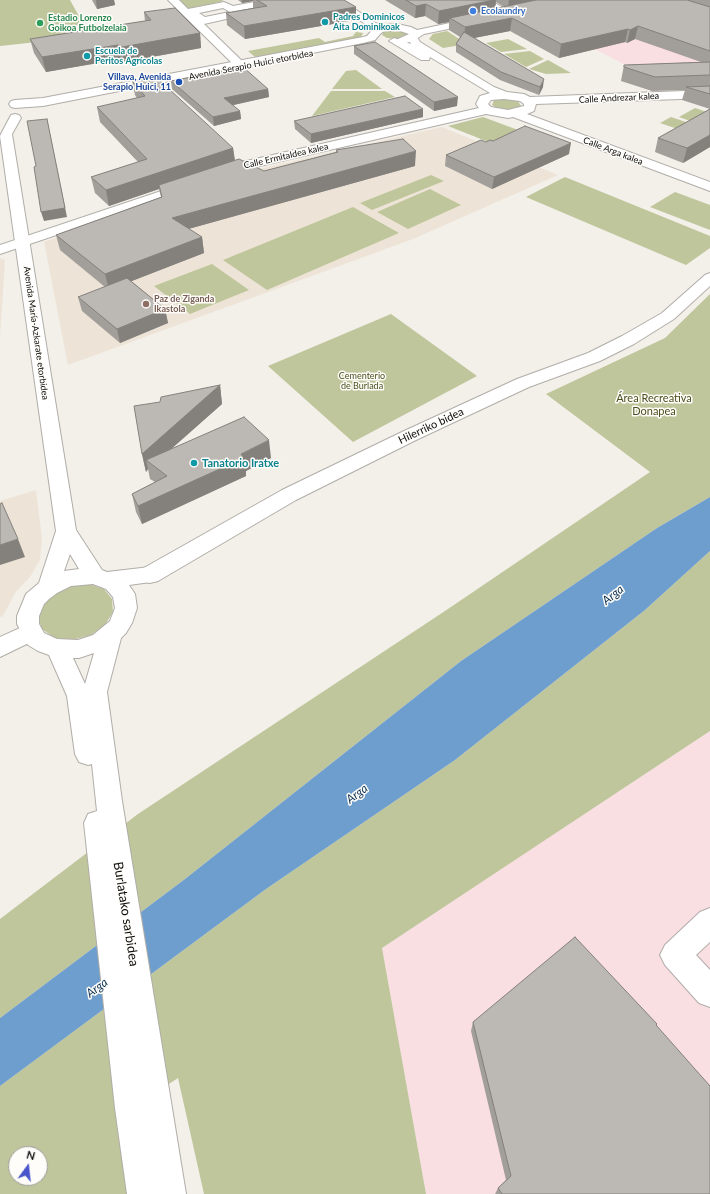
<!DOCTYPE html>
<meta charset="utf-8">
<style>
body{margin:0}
#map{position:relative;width:710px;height:1194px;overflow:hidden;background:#f3efe9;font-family:Lato,sans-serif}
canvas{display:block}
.north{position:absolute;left:8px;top:1146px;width:40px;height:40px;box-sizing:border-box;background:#fefdfa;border:1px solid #9e9d9a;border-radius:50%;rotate:15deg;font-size:11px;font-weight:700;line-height:16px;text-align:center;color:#0d0c0a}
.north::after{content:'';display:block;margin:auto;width:14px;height:18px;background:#4955ca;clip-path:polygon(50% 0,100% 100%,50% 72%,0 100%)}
</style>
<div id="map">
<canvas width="710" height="1194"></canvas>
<div class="north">N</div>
</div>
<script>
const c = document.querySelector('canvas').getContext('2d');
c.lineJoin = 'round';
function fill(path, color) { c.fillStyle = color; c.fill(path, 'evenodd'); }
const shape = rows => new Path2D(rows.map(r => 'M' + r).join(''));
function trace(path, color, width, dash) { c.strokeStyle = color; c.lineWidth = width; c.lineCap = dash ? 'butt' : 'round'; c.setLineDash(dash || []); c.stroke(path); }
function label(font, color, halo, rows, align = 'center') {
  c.font = font + ' Lato,sans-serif'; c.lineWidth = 3; c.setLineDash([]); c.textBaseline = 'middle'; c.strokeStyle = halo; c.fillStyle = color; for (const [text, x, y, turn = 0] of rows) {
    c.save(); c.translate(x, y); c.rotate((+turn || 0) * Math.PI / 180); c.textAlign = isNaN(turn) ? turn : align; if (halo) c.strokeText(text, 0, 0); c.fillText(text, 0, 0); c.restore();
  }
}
const built = shape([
 [442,127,558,175,413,239,68,365,44,242,254,170],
 [0,258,5,260,0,338],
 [36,490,42,539,40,560,30,577,15,593,3,616,0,617,0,501]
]);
const industrial = shape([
 [640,0,710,71,643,74,529,15],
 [710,731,710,1194,426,1194,382,948]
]);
const green = shape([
 [0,0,70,0,80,18,80,22,74,28,62,35,37,42,0,46],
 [178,0,222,0,224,1,188,9],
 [397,29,409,34,395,39,387,38,382,35,384,31],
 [447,31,467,44,443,48,429,39,433,34],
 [356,32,363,33,361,37,255,57,248,51,319,38,325,42,353,36],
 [508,39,527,49,501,52,486,43],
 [530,51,544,59,526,67,504,54],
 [548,60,571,73,546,74,529,69],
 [356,70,382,89,332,89,346,71],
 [331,91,385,91,395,97,312,116],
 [503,98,518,101,521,106,519,108,509,110,498,109,492,105,494,100],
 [695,108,710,113,710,128,679,117],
 [483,117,518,130,491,143,448,126],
 [671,117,710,130,710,140,660,123],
 [431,175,444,181,372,210,360,203],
 [565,177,710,236,710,248,686,265,526,197],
 [430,189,461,205,408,229,377,212],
 [675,192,710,205,710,230,650,207],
 [353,207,399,233,267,290,223,260],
 [212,264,249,290,190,314,154,286],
 [710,294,710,497,657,528,461,661,185,879,0,1018,0,919,138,814,445,611,650,472,546,394,665,338],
 [391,314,477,376,353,442,268,366],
 [710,551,710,731,382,948,426,1194,204,1194,178,1078,132,1108,144,1194,0,1194,0,1086,266,889,455,760,645,610],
 [16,1154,40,1154,40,1178,16,1178],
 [89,584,104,589,112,599,113,612,105,625,91,635,72,640,55,638,42,629,38,617,43,603,55,592,71,585]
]);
const water = shape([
 [710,497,710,551,645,610,455,760,266,889,0,1086,0,1018,185,879,461,661,657,528]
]);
const minor = shape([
 [168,0,179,0,188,9,224,2,233,6,265,0,286,0,281,3,242,10,245,13,244,15,204,24,240,59,242,61,236,64,232,63,168,0],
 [223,8,230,12,205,17,199,13,223,8],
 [478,0,490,0,510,12,505,15,501,14,478,0],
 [412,34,416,35,420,42,494,87,507,92,524,94,530,97,710,90,710,98,536,104,534,111,527,114,710,182,710,191,513,117,508,118,486,114,251,168,222,178,217,177,215,174,217,171,242,162,479,108,476,104,480,96,490,93,430,57,429,60,421,60,389,41,394,38,411,44,407,37,412,34],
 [504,99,520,101,524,104,524,106,508,110,491,107,488,104,491,100,504,99],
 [188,182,193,183,195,186,193,189,0,254,0,245,188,182],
 [710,908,710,942,696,955,710,970,710,1007,699,1003,665,965,660,955,665,945,700,912,710,908]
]);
const tertiary = shape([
 [329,0,341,0,385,29,384,31,376,31,329,0],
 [710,273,710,286,674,319,634,344,600,361,529,387,416,440,296,500,158,581,150,583,142,581,139,575,142,569,282,490,402,432,517,379,588,353,622,336,662,313,705,275,710,273],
 [31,623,39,626,42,632,39,638,0,657,0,637,31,623]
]);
const secondary = shape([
 [478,17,482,18,483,20,482,22,424,34,413,41,402,44,397,41,398,39,409,34,397,30,385,31,381,33,375,40,363,43,43,106,15,108,11,107,9,104,11,101,15,100,43,98,363,37,367,36,373,29,383,25,397,24,411,27,417,30,478,17],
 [15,114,19,115,21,118,12,134,76,530,102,570,107,572,150,567,158,569,161,575,158,581,129,585,135,594,137,608,132,623,126,633,121,638,107,692,122,801,186,1194,127,1194,115,1108,84,823,88,814,97,811,92,764,88,765,79,762,75,754,67,696,49,655,38,651,28,645,17,624,17,616,26,594,39,583,56,531,0,136,11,115,15,114],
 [70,554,79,569,64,571,70,554],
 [93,584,106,589,113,597,115,608,110,621,93,635,78,640,57,639,44,633,39,624,39,616,44,604,49,599,57,593,71,586,93,584],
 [94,653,85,684,73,658,79,658,94,653]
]);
const wall = shape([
 [92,0,114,0,115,5,97,9],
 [238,0,344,0,356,20,245,39,227,25,226,13,253,8,253,1,242,3],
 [385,0,710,0,710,147,683,163,655,152,658,138,710,109,682,100,685,90,652,91,621,81,624,65,701,62,635,39,627,43,625,42,559,58,510,31,474,38,543,87,539,95,500,80,456,52,456,44,460,37,449,30,449,22,438,24,425,16,415,18],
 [496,2,504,7,495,8],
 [144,12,200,33,201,48,124,62,121,59,46,72,34,53,30,39,145,21],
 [354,46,457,106,434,111,354,54],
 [132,81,233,148,235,160,264,171,336,152,336,150,415,166,188,229,202,237,204,253,131,281,165,309,168,323,120,343,82,311,78,297,105,287,60,250,56,235,161,197,159,189,109,206,95,193,91,177,138,162,100,122,97,107,137,98,135,95],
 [171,81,268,89,269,97,232,105,240,111,241,119,214,126,172,89],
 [423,109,423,117,311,143,295,129,294,121],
 [493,141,569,154,492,189,445,166,446,155,486,142],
 [220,385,222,404,170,450,271,458,246,471,246,476,142,524,136,512,132,494,155,482,150,479,148,469,146,472,142,454,160,402],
 [473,1022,656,1025,710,1194,495,1194,498,1188,506,1180,471,1031]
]);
const shadedWall = shape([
 [96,0,114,0,115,5,97,9],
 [242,0,253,0,253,1,242,3],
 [494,0,496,0,495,12,450,18,449,22,438,24,439,11],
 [509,0,552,0,508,9],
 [426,4,425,16,415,18,416,6],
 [356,7,356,20,245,39,244,26],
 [512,18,510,31,464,40,465,27],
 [638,26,635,39,627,43,630,30],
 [628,29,625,42,559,58,561,44],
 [200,33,201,48,124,62,122,47],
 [118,45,121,59,46,72,42,57],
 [544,79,543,87,539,95,540,87],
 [268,89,269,97,225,107,224,98],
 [458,97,457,106,434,111,434,102],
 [423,109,423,117,311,143,311,134],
 [240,111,241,119,214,126,213,117],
 [47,119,67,217,44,221,41,212],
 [710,135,710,147,683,163,687,148],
 [571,143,569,154,492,189,494,177],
 [233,148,235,163,159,185,159,189,109,206,106,190],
 [416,151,415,166,174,233,172,218],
 [202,237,204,253,109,290,105,274],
 [165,309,168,323,120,343,117,329],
 [220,385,222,404,153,465,146,460,148,469,146,472,142,454],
 [269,440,271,458,246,471,246,476,142,524,138,506],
 [18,539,25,557,0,565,0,545]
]);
const building = shape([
 [257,0,344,0,356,7,244,26,226,13,267,6,257,0],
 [406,0,494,0,439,11,426,4,416,6,406,0],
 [536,0,687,0,710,7,710,51,638,26,630,30,628,29,561,44,512,18,465,27,450,18,536,0],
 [175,8,200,33,122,47,118,45,42,57,30,39,151,20,144,12,175,8],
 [464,32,544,79,540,87,501,72,456,44,464,32],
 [375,42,458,97,434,102,354,46,375,42],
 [710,62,710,75,655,77,624,67,624,65,710,62],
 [243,67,268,89,224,98,240,111,213,117,171,81,243,67],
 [156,77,233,148,106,190,91,177,147,159,97,107,145,96,132,81,156,77],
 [710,86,710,94,686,87,710,86],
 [405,96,423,109,311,134,294,121,405,96],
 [710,109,710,135,687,148,658,138,710,109],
 [47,119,65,208,41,212,34,167,36,166,27,121,47,119],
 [525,126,571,143,494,177,446,155,481,140,486,142,490,140,493,141,525,126],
 [403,139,416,151,172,218,202,237,105,274,56,235,162,197,159,185,239,159,264,171,338,152,336,150,403,139],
 [127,278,165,309,117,329,78,297,127,278],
 [220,385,142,454,134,406,160,402,161,397,220,385],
 [244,417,269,440,241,454,244,458,138,506,132,494,167,476,146,460,244,417],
 [2,503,18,539,0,545,0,504,2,503],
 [575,937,657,1024,656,1025,710,1086,710,1194,502,1194,498,1188,511,1176,473,1022,575,937]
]);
const markers = [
 [473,11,4,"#3f7fe0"],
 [325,22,4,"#0f9aa8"],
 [40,23,4,"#2e9e5b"],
 [87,56,4,"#0f9aa8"],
 [179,82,4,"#1a4fb4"],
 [146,304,4,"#8d6e63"],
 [194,463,4,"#0f9aa8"]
];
const farShopnames = [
 ["Ecolaundry",481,11]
];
const farCulturenames = [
 ["Padres Dominicos",333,17],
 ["Aita Dominikoak",333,27],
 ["Escuela de",95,51],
 ["Peritos Agrícolas",95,61]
];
const farLeisurenames = [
 ["Estadio Lorenzo",48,18],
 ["Goikoa Futbolzelaia",48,28]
];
const farStreetnames = [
 ["Avenida Serapio Huici etorbidea",251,65,-11],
 ["Calle Andrezar kalea",619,98,-3],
 ["Calle Arga kalea",613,151,21],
 ["Calle Ermitaldea kalea",286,156,-13],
 ["Avenida María-Azkarate etorbidea",36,333,82]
];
const farTransitnames = [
 ["Villava, Avenida",171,77],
 ["Serapio Huici, 11",171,87]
];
const farEducationnames = [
 ["Paz de Ziganda",154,299],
 ["Ikastola",154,309]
];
const farParknames = [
 ["Cementerio",362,376],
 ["de Burlada",362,386]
];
const parkNames = [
 ["Área Recreativa",654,398],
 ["Donapea",654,411]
];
const streetNames = [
 ["Hilerriko bidea",431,426,-25]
];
const cultureNames = [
 ["Tanatorio Iratxe",202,463]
];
const waterNames = [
 ["Arga",613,595,-39],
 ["Arga",357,794,-37],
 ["Arga",97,988,-37]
];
const nearStreetnames = [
 ["Burlatako sarbidea",126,914,81]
];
fill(built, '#ede4d7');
fill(industrial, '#f9dee2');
fill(green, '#c0c69b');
fill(water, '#6d9ece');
trace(minor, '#b1ada8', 2);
trace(tertiary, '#b1ada8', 2);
trace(secondary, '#b1ada8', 2);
fill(minor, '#fff');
fill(tertiary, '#fff');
fill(secondary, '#fff');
fill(wall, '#a29e9a');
fill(shadedWall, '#84817d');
fill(building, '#bcb8b3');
trace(building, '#84817d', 1);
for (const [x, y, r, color] of markers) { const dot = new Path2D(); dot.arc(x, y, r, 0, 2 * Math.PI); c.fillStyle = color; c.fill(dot); trace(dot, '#fefdfa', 1.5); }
label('bold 9px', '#366cbe', '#fefdfa', farShopnames, 'left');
label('bold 9px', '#0d838f', '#fefdfa', farCulturenames, 'left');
label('bold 9px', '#27864d', '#fefdfa', farLeisurenames, 'left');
label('9px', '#0d0c0a', '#fefdfa', farStreetnames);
label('bold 9px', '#164399', '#fefdfa', farTransitnames, 'right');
label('bold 9px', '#785e54', '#fefdfa', farEducationnames, 'left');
label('9px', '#4b4f1d', '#fefdfa', farParknames);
label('11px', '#4b4f1d', '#fefdfa', parkNames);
label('11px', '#0d0c0a', '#fefdfa', streetNames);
label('bold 11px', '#0d838f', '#fefdfa', cultureNames, 'left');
label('italic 12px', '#0a3050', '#fefdfa', waterNames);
label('13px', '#0d0c0a', '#fefdfa', nearStreetnames);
</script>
